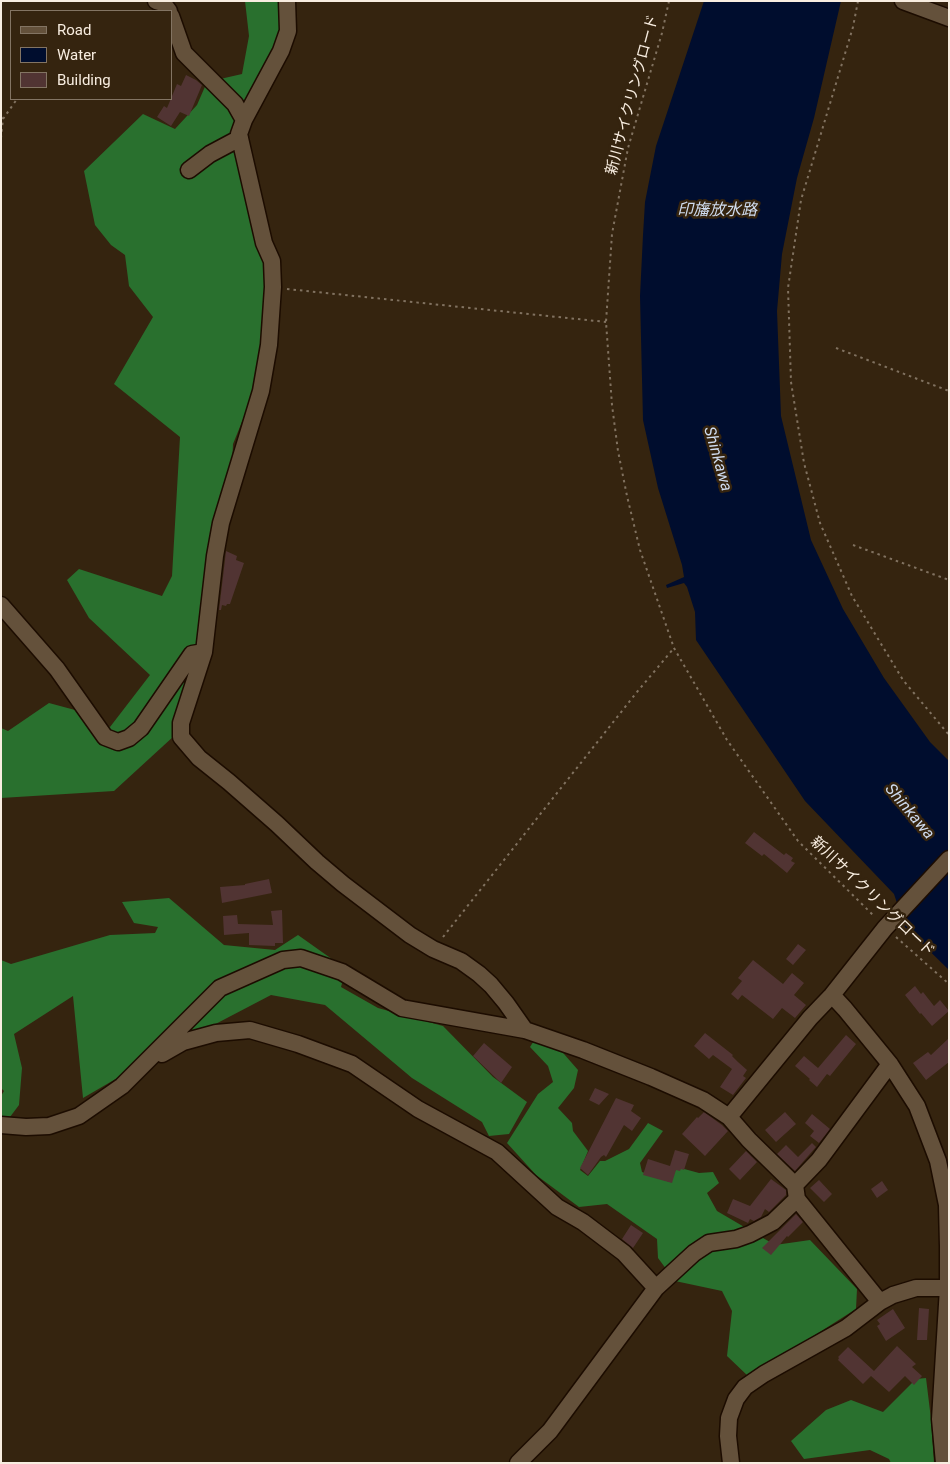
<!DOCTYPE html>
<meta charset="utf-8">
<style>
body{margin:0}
#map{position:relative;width:950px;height:1464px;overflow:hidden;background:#35240f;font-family:Roboto,sans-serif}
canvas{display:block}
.frame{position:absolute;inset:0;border:2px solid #f8ede0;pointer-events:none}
.legend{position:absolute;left:10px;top:10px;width:162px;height:90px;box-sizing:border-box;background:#35240f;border:1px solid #837463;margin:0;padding:6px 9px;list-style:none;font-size:15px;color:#f8ede0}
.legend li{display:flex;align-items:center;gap:10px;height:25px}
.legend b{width:25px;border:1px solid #837463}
</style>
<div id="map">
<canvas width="950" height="1464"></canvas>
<div class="frame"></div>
<ul class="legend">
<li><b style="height:6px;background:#64513b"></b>Road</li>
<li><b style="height:14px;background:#000d2e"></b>Water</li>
<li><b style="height:14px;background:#513433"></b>Building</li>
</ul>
</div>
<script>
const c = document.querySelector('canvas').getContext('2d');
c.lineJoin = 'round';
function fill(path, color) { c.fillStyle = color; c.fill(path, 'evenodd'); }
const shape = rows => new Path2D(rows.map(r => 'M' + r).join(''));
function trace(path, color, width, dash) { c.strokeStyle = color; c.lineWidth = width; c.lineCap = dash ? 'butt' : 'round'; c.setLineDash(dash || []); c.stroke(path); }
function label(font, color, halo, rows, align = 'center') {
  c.font = font + ' Roboto,"Noto Sans JP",sans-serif'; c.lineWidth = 5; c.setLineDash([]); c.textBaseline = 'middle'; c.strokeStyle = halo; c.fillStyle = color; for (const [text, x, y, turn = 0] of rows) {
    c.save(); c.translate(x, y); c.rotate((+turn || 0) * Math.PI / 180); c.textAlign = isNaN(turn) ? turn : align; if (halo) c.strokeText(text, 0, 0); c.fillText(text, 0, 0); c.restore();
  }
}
const forest = shape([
 [245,1,279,1,282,26,279,41,245,106,247,203,265,270,265,289,259,362,252,397,233,444,232,466,203,624,174,736,114,791,1,798,1,728,8,731,49,703,75,710,110,727,150,675,89,618,67,580,79,569,162,596,172,576,180,437,114,384,153,317,129,286,125,255,111,245,95,225,84,171,143,114,175,129,197,105,207,82,242,74,249,36],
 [169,898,224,945,275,950,298,935,346,969,341,987,378,1008,443,1026,493,1077,527,1102,509,1134,489,1136,482,1122,412,1078,325,1005,271,995,162,1052,83,1098,73,996,14,1034,22,1068,19,1105,7,1121,1,1119,1,1096,4,1091,1,1088,1,960,11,964,110,935,155,933,158,927,134,923,122,902],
 [535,1039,557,1046,578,1070,574,1088,558,1108,572,1123,573,1131,588,1151,580,1170,588,1176,600,1161,605,1161,629,1149,648,1123,663,1131,640,1163,642,1172,670,1182,677,1167,699,1173,713,1172,719,1183,707,1193,717,1211,775,1245,810,1240,857,1289,856,1309,749,1377,727,1356,732,1311,722,1291,675,1281,658,1258,657,1239,607,1204,579,1207,536,1175,507,1143,538,1094,553,1082,548,1066,530,1047],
 [926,1378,931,1419,934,1463,891,1463,889,1459,870,1450,804,1459,791,1441,826,1410,851,1400,883,1412,916,1379]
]);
const water = shape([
 [704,1,841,1,814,118,797,178,782,254,777,311,781,416,811,540,843,609,884,678,930,742,949,761,949,970,905,927,894,894,805,801,696,640,695,612,687,587,684,583,667,588,666,585,684,577,682,565,658,488,643,420,640,296,643,235,645,202,656,146]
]);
const building = shape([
 [186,75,196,80,202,85,189,116,180,112,171,126,157,117,164,106,167,108,177,84,181,86],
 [226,551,237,556,236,560,244,563,230,604,227,604,226,606,222,605,221,610,219,610],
 [754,832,784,855,786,853,793,858,791,861,795,863,787,873,764,854,762,856,745,843],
 [269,879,272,893,222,903,220,887,245,885,245,884],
 [282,910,283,943,275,943,275,946,249,945,249,933,224,935,223,916,237,915,238,924,273,925,271,911],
 [798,944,806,950,793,965,786,959],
 [753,960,783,984,792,973,804,983,794,995,806,1005,795,1018,782,1008,773,1019,742,995,738,1000,731,994,742,981,738,978],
 [915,986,921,994,923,992,934,1006,940,1000,949,1011,932,1026,921,1013,920,1014,905,995],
 [705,1033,733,1055,732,1056,738,1062,747,1070,743,1076,746,1078,733,1095,720,1087,732,1069,713,1055,709,1059,694,1046],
 [846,1035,856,1044,830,1076,827,1074,817,1087,809,1080,810,1079,795,1066,804,1056,818,1068],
 [949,1038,949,1062,926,1080,913,1063,928,1052,931,1055],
 [484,1043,512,1067,501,1083,473,1056],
 [595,1088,609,1094,599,1105,589,1100],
 [616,1098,634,1105,631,1111,641,1118,632,1131,624,1125,606,1157,604,1155,601,1157,588,1175,580,1168],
 [704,1112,722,1125,728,1131,705,1156,682,1134,697,1117,698,1118],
 [785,1112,796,1124,776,1142,765,1130],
 [812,1114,830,1129,819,1143,810,1136,814,1131,805,1123],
 [812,1143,816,1147,795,1171,777,1154,786,1145,798,1157],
 [675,1150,689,1154,684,1170,681,1169,680,1171,676,1170,672,1183,643,1175,648,1159,670,1166],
 [746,1151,757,1162,740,1180,729,1169],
 [771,1179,786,1190,786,1195,769,1212,765,1209,761,1217,754,1221,750,1219,748,1223,727,1213,733,1199,750,1206],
 [819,1180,832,1194,824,1202,810,1188],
 [882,1181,888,1190,877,1198,871,1189],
 [796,1214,803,1222,788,1237,787,1236,771,1255,762,1248],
 [631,1225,643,1233,633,1248,622,1239],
 [919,1308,929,1309,927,1340,917,1340],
 [893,1309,905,1328,886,1341,877,1326,880,1324,877,1320],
 [897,1346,916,1364,912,1367,922,1376,914,1385,905,1376,889,1392,871,1376,863,1384,838,1360,839,1358,838,1357,848,1347,874,1371]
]);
const path = shape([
 [669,1,662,33,628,148,612,234,606,322,612,405,618,451,627,496,640,550,674,648,727,740,798,841,875,917],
 [858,1,853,27,801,200,788,288,791,382,804,463,820,523,852,596,903,680,949,735],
 [1,117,3,119,1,138],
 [3,119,17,99],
 [287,289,606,322],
 [836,348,949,391],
 [853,545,949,580],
 [443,937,637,692,674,648],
 [896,937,949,984]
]);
const minor = shape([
 [156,1,163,3,169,11],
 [287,1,288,31,281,51,244,120,239,134,264,243,272,261,273,287,269,345,261,391,221,523,215,556,204,652,181,723,181,737,199,758,229,782,277,824,317,862,343,884,410,935,433,949,461,961,479,974,491,985,506,1003,525,1030],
 [903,1,949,18],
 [171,16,184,53,235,104,244,120],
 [189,170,210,154,240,138],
 [1,605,57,669,105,737,118,742,129,738,141,728,192,654,204,652],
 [832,995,845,1009,890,1064,917,1106,938,1161,947,1205,948,1246,948,1288,940,1419,944,1463],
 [162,1054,183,1042,216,1033,250,1030,298,1044,352,1064,418,1109,497,1152,557,1207,583,1222,624,1253,656,1288,550,1431,518,1463],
 [729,1117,749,1140,795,1185,797,1199,880,1302],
 [1,1125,26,1127,49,1126,79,1116,122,1086,220,988,283,960,301,958,342,972,402,1008,525,1030,583,1050,651,1077,703,1100,729,1117,810,1018,832,995,885,928,949,859],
 [795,1185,819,1160,890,1064],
 [656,1288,694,1253,709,1243,736,1239,750,1234,773,1222,797,1199],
 [731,1463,728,1436,729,1418,736,1399,745,1387,764,1374,846,1328,880,1302,893,1295,916,1288,948,1288]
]);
const streetNames = [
 ["新川サイクリングロード",633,95,-75],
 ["新川サイクリングロード",872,897,44]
];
const waterNames = [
 ["印旛放水路",717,211],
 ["Shinkawa",717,459,74],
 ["Shinkawa",909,812,50]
];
fill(forest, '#29702e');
fill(water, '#000d2e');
fill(building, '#513433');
trace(minor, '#1c0c00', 19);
trace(path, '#817260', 2, [2.5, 4]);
trace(minor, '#64513b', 16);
label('15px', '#f8ede0', '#35240f', streetNames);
label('italic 16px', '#cfdcf0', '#35240f', waterNames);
</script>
